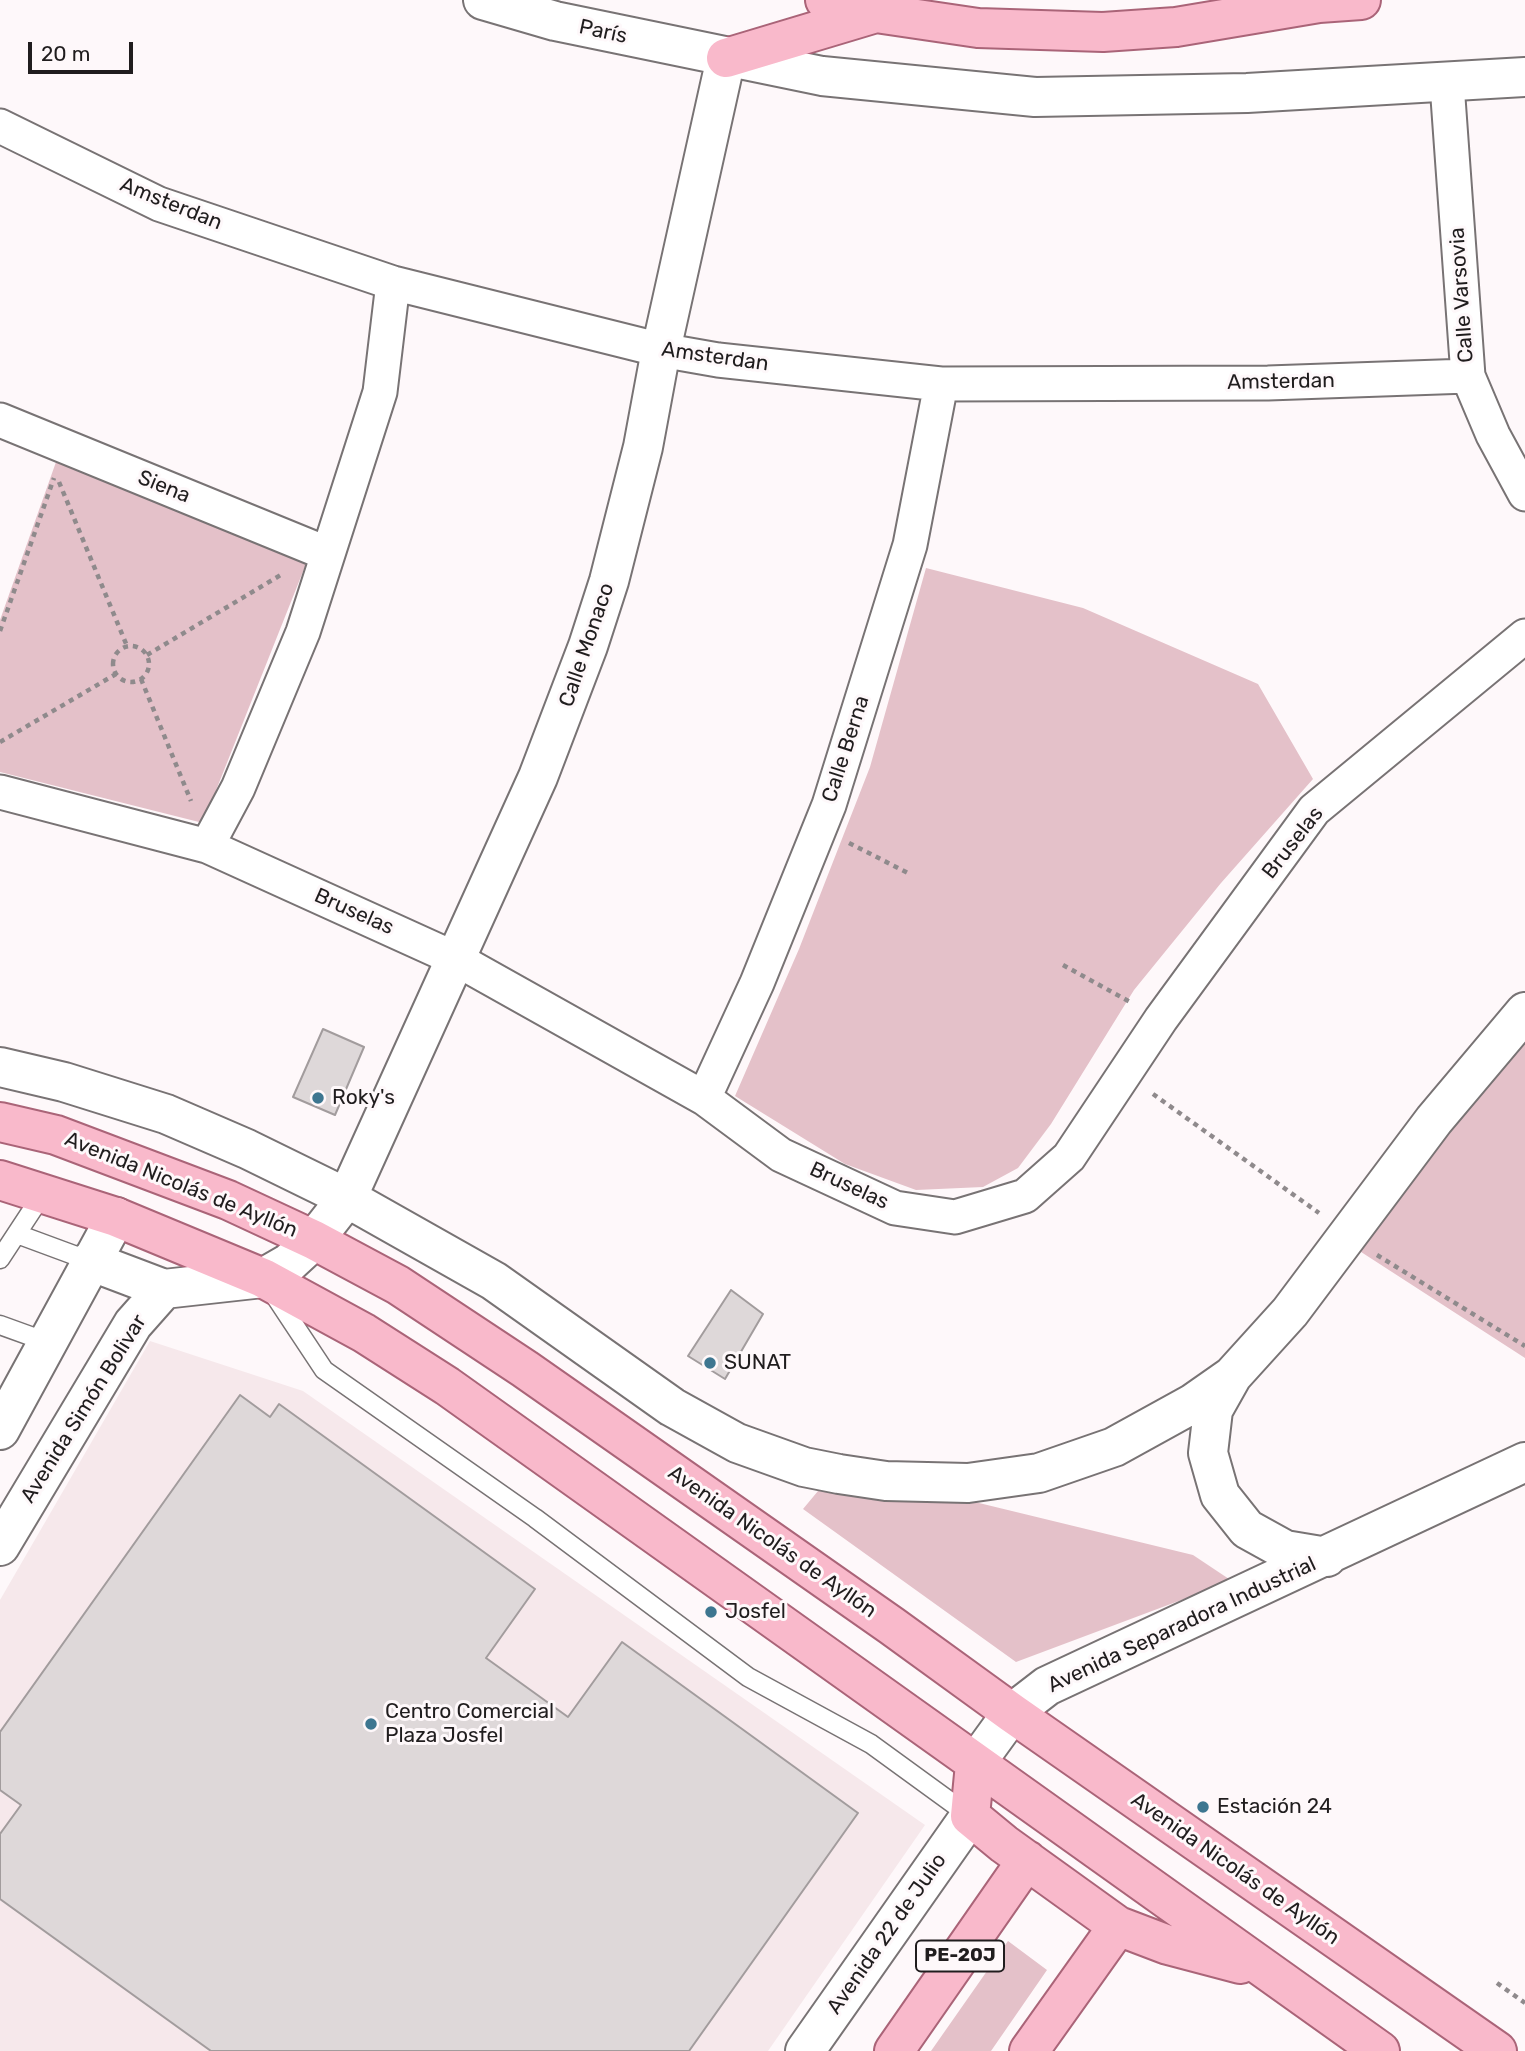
<!DOCTYPE html>
<meta charset="utf-8">
<style>
body{margin:0}
#map{position:relative;width:1525px;height:2051px;overflow:hidden;background:#fef8fa;font-family:Rubik,sans-serif}
canvas{display:block}
.scale{position:absolute;left:28px;top:42px;width:105px;height:32px;box-sizing:border-box;border:4px solid #201d1e;border-top:0;padding-left:9px;font-size:21px;line-height:24px;white-space:nowrap;color:#201d1e;-webkit-text-stroke:5px #fef8fa;paint-order:stroke}
</style>
<div id="map">
<canvas width="1525" height="2051"></canvas>
<div class="scale">20 m</div>
</div>
<script>
const c = document.querySelector('canvas').getContext('2d');
c.lineJoin = 'round';
function fill(path, color) { c.fillStyle = color; c.fill(path, 'evenodd'); }
const shape = rows => new Path2D(rows.map(r => 'M' + r).join(''));
function trace(path, color, width, dash) { c.strokeStyle = color; c.lineWidth = width; c.lineCap = dash ? 'butt' : 'round'; c.setLineDash(dash || []); c.stroke(path); }
function label(font, color, halo, rows, align = 'center') {
  c.font = font + ' Rubik,sans-serif'; c.lineWidth = 6; c.setLineDash([]); c.textBaseline = 'middle'; c.strokeStyle = halo; c.fillStyle = color; for (const [text, x, y, turn = 0] of rows) {
    c.save(); c.translate(x, y); c.rotate((+turn || 0) * Math.PI / 180); c.textAlign = isNaN(turn) ? turn : align; if (halo) c.strokeText(text, 0, 0); c.fillText(text, 0, 0); c.restore();
  }
}
const built = shape([
 [150,1341,303,1391,925,1825,768,2051,0,2051,0,1600]
]);
const green = shape([
 [56,462,306,564,203,823,0,772,0,620],
 [926,568,1083,608,1258,684,1313,779,1221,883,1134,990,1051,1124,1018,1168,983,1187,916,1190,845,1164,735,1096,799,949,870,767],
 [1525,1043,1525,1358,1358,1250,1468,1107],
 [818,1491,979,1503,1193,1555,1232,1581,1016,1662,803,1509],
 [1008,1941,1047,1970,991,2051,931,2051]
]);
const building = shape([
 [323,1029,364,1047,335,1115,293,1097,323,1029],
 [731,1290,763,1314,725,1379,688,1356,731,1290],
 [240,1395,270,1417,279,1404,535,1589,486,1658,568,1717,622,1642,858,1813,689,2051,211,2051,0,1899,0,1834,21,1805,0,1790,0,1732,240,1395]
]);
const path = shape([
 [59,482,127,646],
 [0,631,54,478],
 '113 664a18 18 0 1 1 36 0a18 18 0 1 1-36 0Z',
 [147,655,284,573],
 [141,679,191,801],
 [0,742,116,674],
 [849,843,910,874],
 [1063,965,1132,1003],
 [1153,1094,1319,1213],
 [1377,1255,1525,1346],
 [1497,1983,1525,2003]
]);
const lane = shape([
 [17,1234,90,1261],
 [0,1259,44,1192],
 [273,1293,324,1370,535,1518,748,1677,871,1744,970,1816],
 [0,1325,47,1342]
]);
const street = shape([
 [1447,84,1468,376,1493,435,1525,494],
 [0,126,159,204,393,283,661,350,718,360,941,384,1268,383,1468,376],
 [0,420,328,554],
 [0,792,207,846,456,959,704,1098,781,1155,895,1208,955,1217,1025,1196,1069,1157,1161,1019,1314,810,1525,636],
 [207,846,238,788,303,632,380,392,393,283],
 [704,1098,757,983,829,805,910,545,941,384]
]);
const secondary = shape([
 [483,0,555,21,822,76,1035,97,1247,93,1525,77],
 [0,1067,64,1082,166,1114,247,1149,347,1198,494,1281,672,1407,737,1443,804,1467,839,1474,886,1481,968,1483,1039,1473,1114,1447,1192,1404,1232,1376,1290,1312,1434,1120,1525,1012],
 [90,1261,164,1289],
 [1231,1378,1213,1410,1208,1453,1220,1495,1247,1529,1285,1550,1327,1557],
 [0,1430,116,1217],
 [0,1546,133,1324,164,1289,263,1278,289,1263,314,1240,347,1198,538,777,588,646,609,581,643,447,661,350,726,58],
 [975,1764,1012,1713,1047,1686,1525,1462],
 [805,2051,970,1816]
]);
const primary = shape([
 [825,0,876,13,978,28,1103,32,1176,27,1319,3,1361,0],
 [726,58,876,13],
 [0,1122,56,1135,228,1200,314,1240,398,1285,525,1369,892,1626,1012,1713,1497,2051],
 [0,1180,116,1217,263,1278,364,1333,447,1386,1380,2051],
 [975,1764,970,1816,1004,1844,1118,1926,1168,1945,1240,1964],
 [894,2051,1027,1860],
 [1029,2051,1118,1926]
]);
const markers = [
 [318,1098,7,"#3d7690"],
 [710,1363,7,"#3d7690"],
 [711,1612,7,"#3d7690"],
 [371,1724,7,"#3d7690"],
 [1203,1807,7,"#3d7690"]
];
const shields = [
 [960,1956,88]
];
const shieldNames = [
 ["PE-20J",960,1956]
];
const streetNames = [
 ["París",603,32,12],
 ["Amsterdan",171,204,22],
 ["Calle Varsovia",1462,295,-94],
 ["Amsterdan",715,357,8],
 ["Amsterdan",1281,382,-1],
 ["Siena",164,487,22],
 ["Calle Monaco",587,645,-71],
 ["Calle Berna",846,749,-72],
 ["Bruselas",1293,843,-52],
 ["Bruselas",354,912,24],
 ["Avenida Nicolás de Ayllón",181,1185,22],
 ["Bruselas",849,1186,25],
 ["Avenida Simón Bolivar",84,1409,-58],
 ["Avenida Nicolás de Ayllón",772,1542,35],
 ["Avenida Separadora Industrial",1182,1625,-25],
 ["Avenida Nicolás de Ayllón",1235,1869,35],
 ["Avenida 22 de Julio",887,1934,-55]
];
const poiNames = [
 ["Roky's",332,1098],
 ["SUNAT",724,1363],
 ["Josfel",725,1612],
 ["Centro Comercial",385,1712],
 ["Plaza Josfel",385,1736],
 ["Estación 24",1217,1807]
];
fill(built, '#f6e8eb');
fill(green, '#e4c1c9');
fill(building, '#ded8d9');
trace(building, '#a29c9d', 2);
trace(lane, '#787374', 21);
trace(street, '#787374', 37);
trace(secondary, '#787374', 42);
trace(primary, '#aa6478', 42);
trace(path, '#8f8a8c', 4.5, [5, 5]);
trace(lane, '#fff', 18);
trace(street, '#fff', 33);
trace(secondary, '#fff', 38);
trace(primary, '#f9b9cb', 38);
for (const [x, y, r, color] of markers) { const dot = new Path2D(); dot.arc(x, y, r, 0, 2 * Math.PI); c.fillStyle = color; c.fill(dot); trace(dot, '#fef8fa', 2.5); }
for (const [x, y, w] of shields) { const box = new Path2D(); box.roundRect(x - w / 2, y - 15.5, w, 31, 5); c.fillStyle = '#fef8fa'; c.fill(box); trace(box, '#201d1e', 2); }
label('bold 19px', '#201d1e', null, shieldNames);
label('21px', '#201d1e', '#fef8fa', streetNames);
label('21px', '#201d1e', '#fef8fa', poiNames, 'left');
</script>
